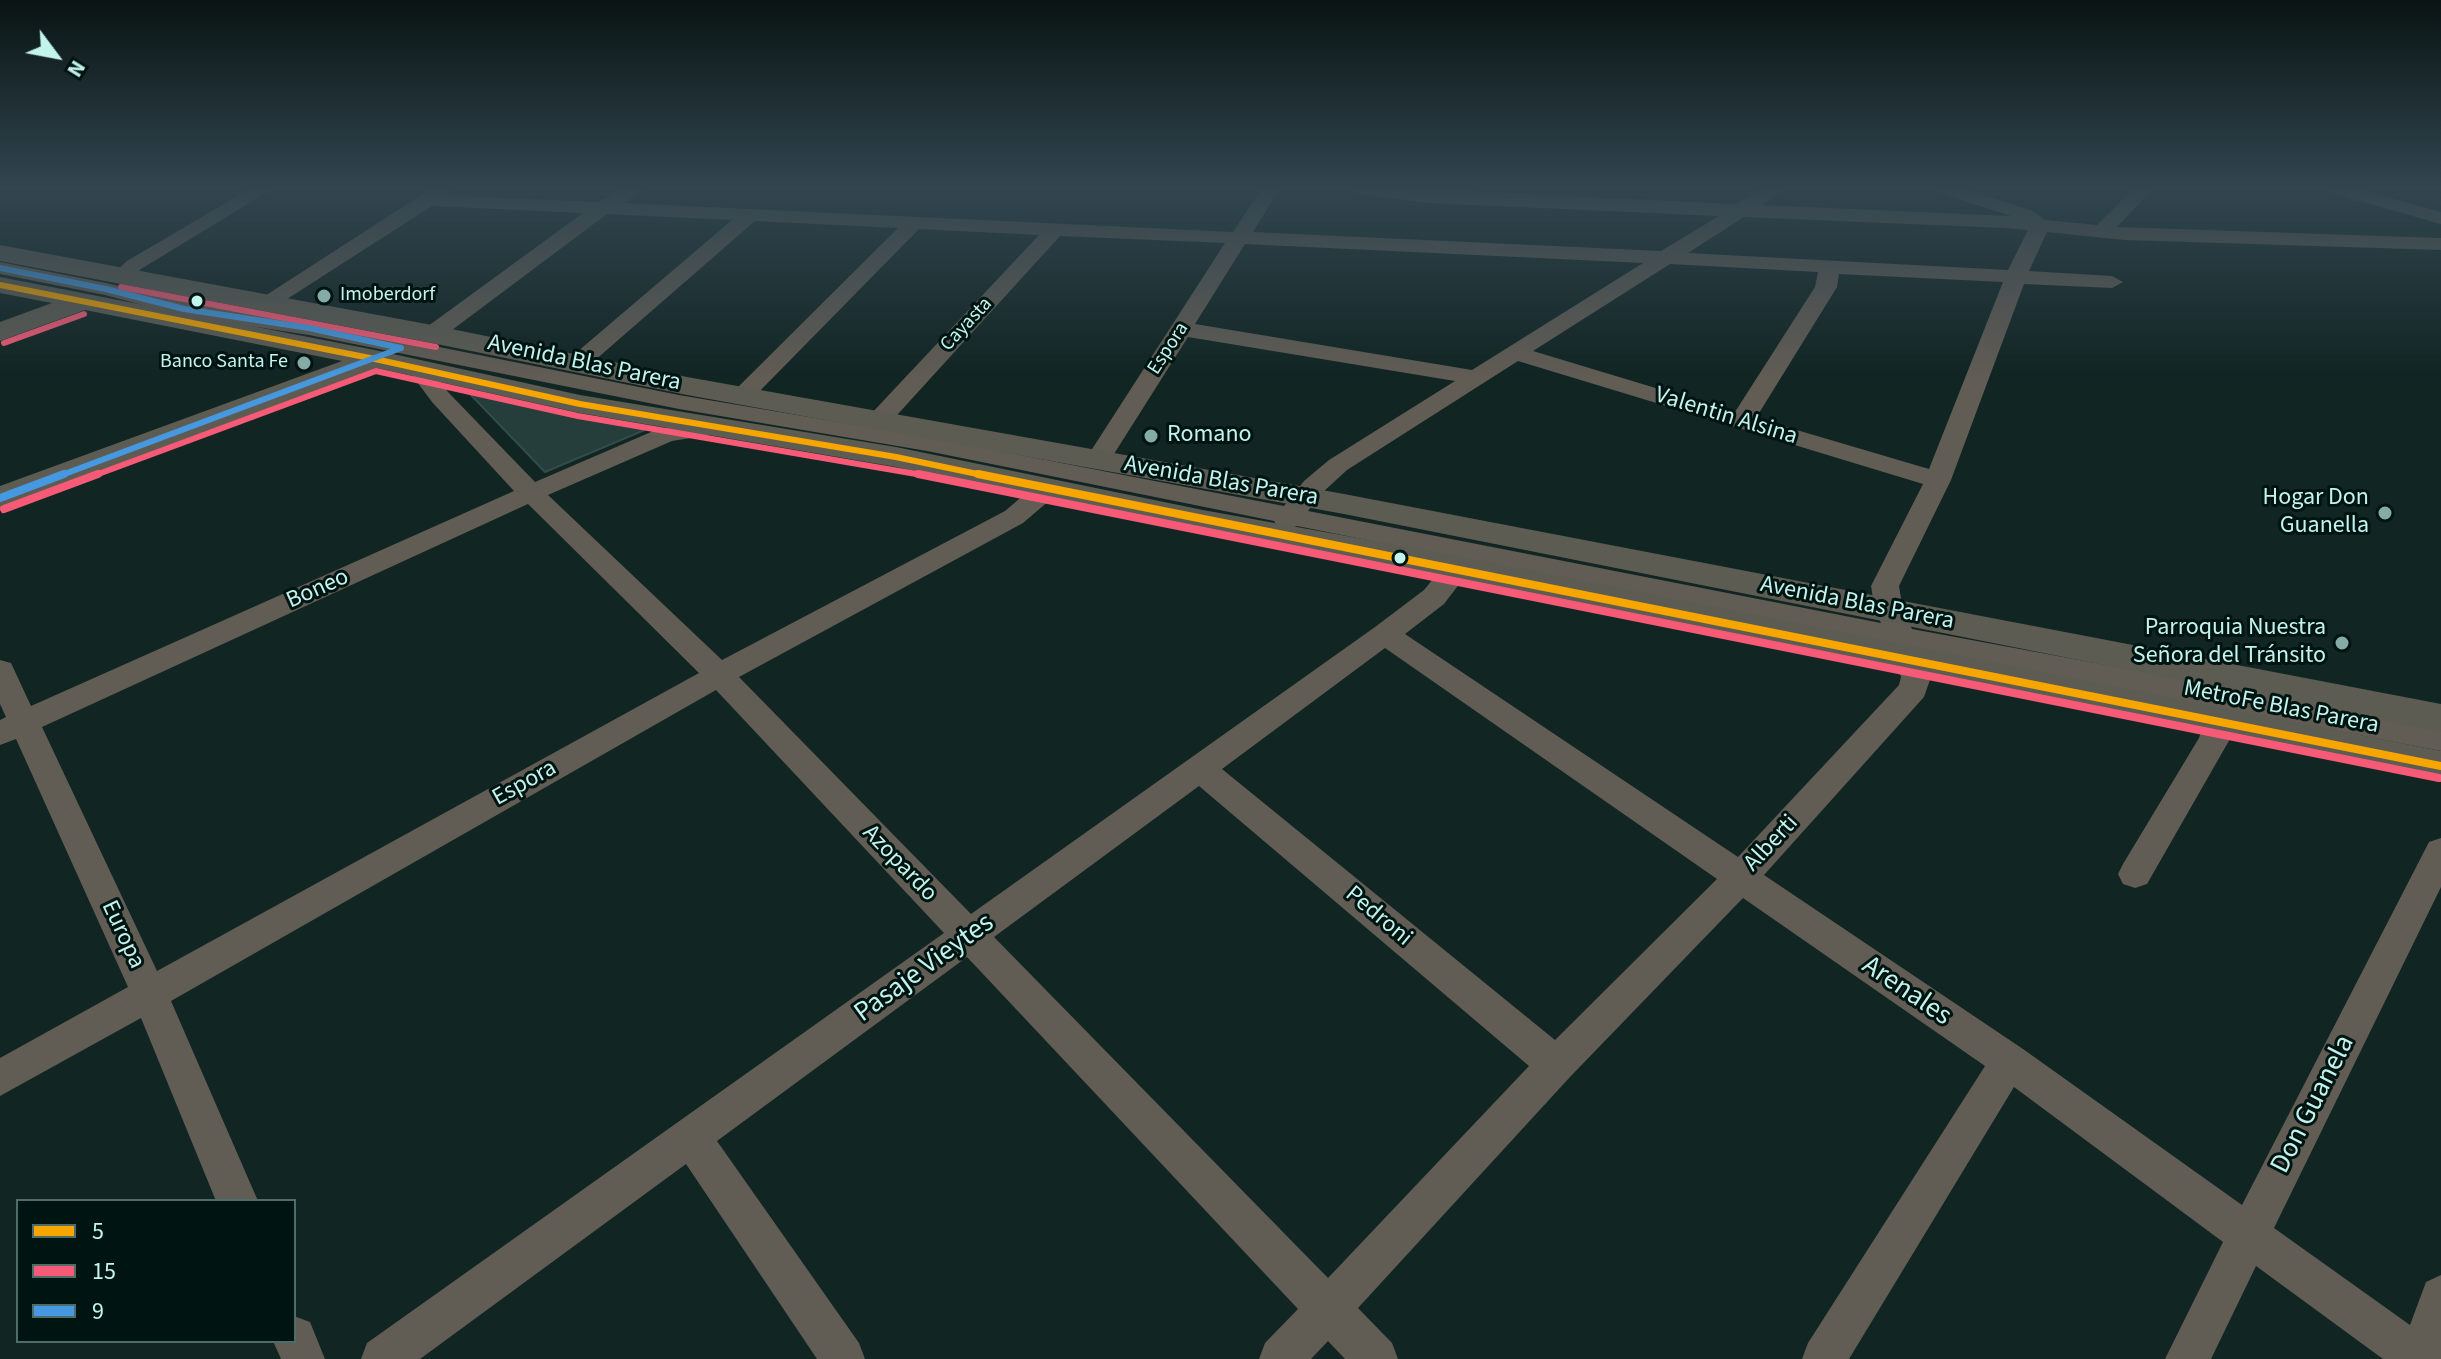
<!DOCTYPE html>
<meta charset="utf-8">
<style>
body{margin:0}
#map{position:relative;width:2441px;height:1359px;overflow:hidden;background:#112523;font-family:"Source Sans 3",sans-serif}
canvas{display:block}
.legend{position:absolute;left:16px;top:1199px;width:280px;height:144px;box-sizing:border-box;background:#001412;border:2px solid #4e6d6a;margin:0;padding:10px 14px;list-style:none;font-size:24px;color:#c2f3ed}
.legend li{display:flex;align-items:center;gap:16px;height:40px}
.legend b{width:40px;border:2px solid #4e6d6a}
.north{position:absolute;left:16px;top:16px;width:80px;height:80px;-webkit-text-stroke:6px #001412;paint-order:stroke;rotate:122deg;font-size:22px;font-weight:700;line-height:32px;text-align:center;color:#c2f3ed}
.north::after{content:'';display:block;margin:auto;width:28px;height:36px;background:#c2f3ed;clip-path:polygon(50% 0,100% 100%,50% 72%,0 100%)}
</style>
<div id="map">
<canvas width="2441" height="1359"></canvas>
<ul class="legend">
<li><b style="height:10px;background:#f7a600"></b>5</li>
<li><b style="height:10px;background:#f75a77"></b>15</li>
<li><b style="height:10px;background:#4699e1"></b>9</li>
</ul>
<div class="north">N</div>
</div>
<script>
const c = document.querySelector('canvas').getContext('2d');
c.lineJoin = 'round';
function fill(path, color) { c.fillStyle = color; c.fill(path, 'evenodd'); }
const shape = rows => new Path2D(rows.map(r => 'M' + r).join(''));
function trace(path, color, width, dash) { c.strokeStyle = color; c.lineWidth = width; c.lineCap = dash ? 'butt' : 'round'; c.setLineDash(dash || []); c.stroke(path); }
function label(font, color, halo, rows, align = 'center') {
  c.font = font + ' "Source Sans 3",sans-serif'; c.lineWidth = 6; c.setLineDash([]); c.textBaseline = 'middle'; c.strokeStyle = halo; c.fillStyle = color; for (const [text, x, y, turn = 0] of rows) {
    c.save(); c.translate(x, y); c.rotate((+turn || 0) * Math.PI / 180); c.textAlign = isNaN(turn) ? turn : align; if (halo) c.strokeText(text, 0, 0); c.fillText(text, 0, 0); c.restore();
  }
}
const building = shape([
 [469,393,580,416,647,429,545,472,469,393]
]);
const minor = shape([
 [251,188,274,188,141,269,130,279,123,281,112,275,127,261,251,188],
 [432,188,452,188,446,195,599,202,623,188,645,188,625,203,1233,232,1262,188,1280,188,1253,232,1661,251,1719,216,1428,203,1358,194,1348,188,1400,188,1736,204,1763,188,1785,188,1762,205,2011,216,1937,192,1934,188,1962,188,2033,211,2045,220,2097,225,2134,188,2154,188,2117,227,2441,238,2441,250,2125,240,2047,232,2029,271,2112,276,2123,282,2112,288,2024,284,1951,480,1899,586,1903,610,1912,629,2441,727,2441,751,1923,651,1931,677,1924,697,1764,875,2023,1049,2242,1205,2429,842,2441,838,2441,887,2274,1228,2410,1325,2426,1282,2441,1275,2441,1359,2383,1359,2256,1266,2211,1359,2165,1359,2223,1242,2014,1087,1849,1359,1802,1359,1808,1343,1985,1066,1743,898,1570,1077,1358,1308,1392,1343,1398,1359,1345,1359,1328,1341,1311,1359,1259,1359,1265,1343,1298,1309,967,957,717,1141,859,1343,865,1359,817,1359,686,1164,420,1359,361,1359,367,1343,944,933,716,690,171,1001,258,1201,216,1201,141,1018,0,1096,0,1058,128,987,16,739,0,745,0,720,6,717,0,704,0,660,11,663,31,706,514,491,432,402,409,371,413,366,429,366,448,392,535,482,658,429,713,421,722,423,725,428,722,433,672,441,548,495,722,660,1005,511,1039,482,1057,482,1061,488,1057,494,1023,523,739,677,971,914,1375,627,1424,590,1447,562,1457,559,1467,562,1471,568,1467,574,1444,604,1405,634,1738,857,1899,685,1901,677,1891,645,1297,526,1287,529,1278,527,1274,521,927,451,679,409,309,335,184,316,105,295,0,274,0,262,106,283,184,302,309,321,679,395,927,437,1284,506,1304,481,1329,460,1455,381,1188,337,1107,465,1089,465,1085,460,1225,243,1060,236,888,425,879,427,870,425,867,420,870,415,1039,235,919,229,751,400,743,402,735,400,731,395,735,390,898,228,755,221,586,368,578,370,570,368,566,363,570,358,732,220,607,214,440,339,432,341,421,334,424,329,583,213,432,206,273,308,265,310,254,303,432,188],
 [1744,217,2006,228,2028,230,2008,270,1688,253,1744,217],
 [1245,244,1643,263,1472,370,1195,324,1245,244],
 [1670,264,1818,272,1815,287,1735,412,1533,351,1670,264],
 [1839,274,2003,282,1929,469,1756,418,1837,287,1839,274],
 [1518,361,1923,484,1871,586,1875,610,1881,623,1308,511,1322,493,1347,470,1518,361],
 [528,504,699,673,157,971,42,727,528,504],
 [1385,648,1717,879,1555,1040,1222,769,1385,648],
 [1199,786,1529,1066,1328,1278,994,937,1199,786],
 [2325,188,2355,188,2441,212,2441,224,2328,192,2325,188],
 [2218,710,2229,713,2233,721,2230,739,2147,884,2135,888,2123,884,2118,874,2123,864,2199,738,2207,713,2218,710],
 [294,1316,310,1322,325,1359,281,1359,273,1341,294,1341,294,1316]
]);
const major = shape([
 [0,245,432,325,687,377,1344,494,2441,704,2441,732,1344,514,687,395,432,343,0,261,0,245],
 [0,277,375,350,580,395,896,447,1203,510,1457,556,2441,751,2441,781,1457,580,1203,532,896,467,580,413,377,368,0,508,0,486,342,361,85,310,0,341,0,322,52,303,0,293,0,277]
]);
const bus1Far1 = shape([
 [0,285,375,359,580,404,896,457,987,476]
]);
const bus1 = shape([
 [978,474,2441,766]
]);
const bus2Far1 = shape([
 [121,287,436,347],
 [4,343,84,314],
 [93,476,376,371,578,416,928,476]
]);
const bus2 = shape([
 [918,474,2439,778],
 [4,509,98,474]
]);
const bus3Far1 = shape([
 [0,268,106,289,184,309,309,328,401,348],
 [59,476,401,348]
]);
const bus3 = shape([
 [0,498,64,474]
]);
const markers = [
 [324,296,8,"#84aba6"],
 [197,301,7,"#c2f3ed"],
 [304,363,8,"#84aba6"],
 [1151,436,8,"#84aba6"],
 [2385,513,8,"#84aba6"],
 [1400,558,7,"#c2f3ed"],
 [2342,643,8,"#84aba6"]
];
const farPoinames = [
 ["Imoberdorf",340,296],
 ["Banco Santa Fe",288,363,"right"]
];
const farStreetnames = [
 ["Cayasta",967,325,-47],
 ["Espora",1169,349,-57]
];
const streetNames = [
 ["Avenida Blas Parera",584,364,12],
 ["Valentin Alsina",1726,417,17],
 ["Avenida Blas Parera",1221,482,10],
 ["Boneo",318,590,-24],
 ["Avenida Blas Parera",1857,604,11],
 ["MetroFe Blas Parera",2281,708,11],
 ["Espora",525,784,-29],
 ["Alberti",1772,844,-47],
 ["Azopardo",899,864,46],
 ["Pedroni",1378,917,40],
 ["Europa",122,935,65]
];
const poiNames = [
 ["Romano",1167,436,"left"],
 ["Hogar Don",2369,499],
 ["Guanella",2369,527],
 ["Parroquia Nuestra",2326,629],
 ["Señora del Tránsito",2326,657]
];
const nearStreetnames = [
 ["Pasaje Vieytes",925,969,-36],
 ["Arenales",1906,992,34],
 ["Don Guanela",2314,1105,-63]
];
fill(building, '#253e3b');
trace(building, '#324c4a', 2);
fill(minor, '#615c54');
fill(major, '#5d5c53');
trace(bus1Far1, '#f7a600', 6);
trace(bus1, '#f7a600', 8);
trace(bus2Far1, '#f75a77', 6);
trace(bus2, '#f75a77', 8);
trace(bus3Far1, '#4699e1', 6);
trace(bus3, '#4699e1', 8);
const sky = c.createLinearGradient(0, 0, 0, 378);
sky.addColorStop(0, '#091413');
sky.addColorStop(0.5, '#324650');
sky.addColorStop(1, '#32465000');
c.fillStyle = sky;
c.fillRect(0, 0, 2441, 378);
for (const [x, y, r, color] of markers) { const dot = new Path2D(); dot.arc(x, y, r, 0, 2 * Math.PI); c.fillStyle = color; c.fill(dot); trace(dot, '#001412', 3); }
label('20px', '#c2f3ed', '#001412', farPoinames, 'left');
label('20px', '#c2f3ed', '#001412', farStreetnames);
label('24px', '#c2f3ed', '#001412', streetNames);
label('24px', '#c2f3ed', '#001412', poiNames, 'right');
label('28px', '#c2f3ed', '#001412', nearStreetnames);
</script>
